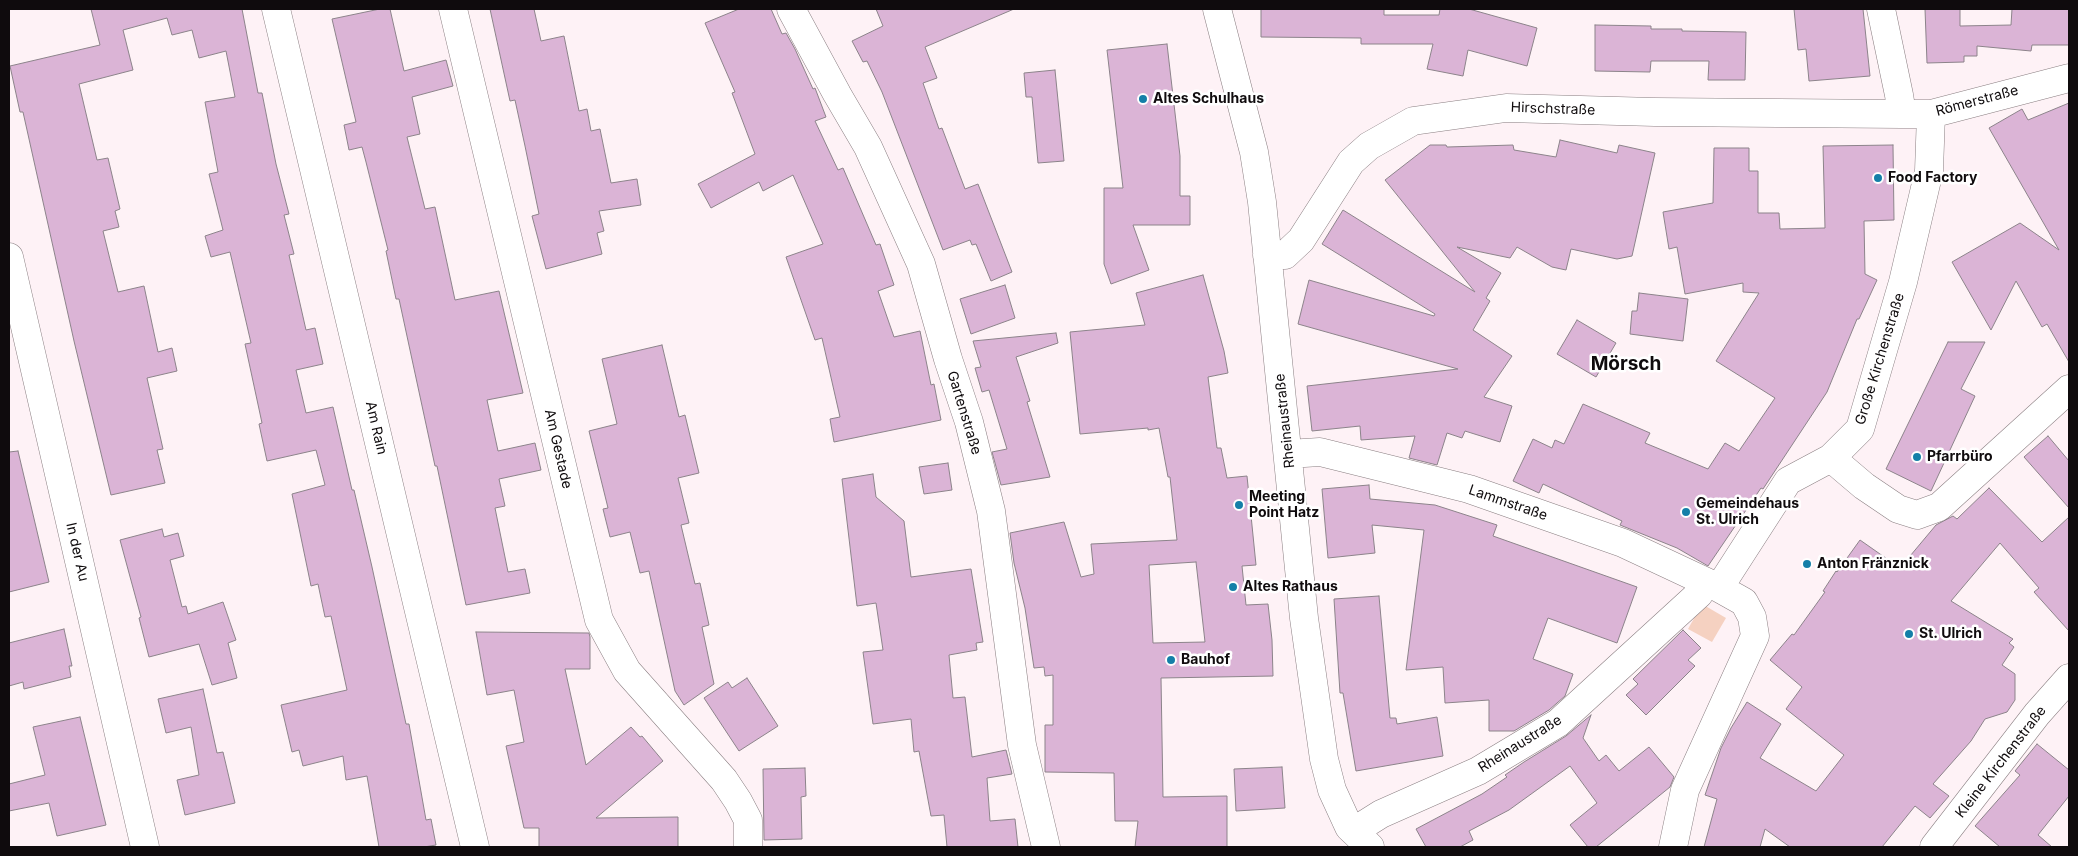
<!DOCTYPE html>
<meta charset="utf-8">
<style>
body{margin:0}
#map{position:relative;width:2078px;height:856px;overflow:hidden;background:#fef2f6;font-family:Inter,sans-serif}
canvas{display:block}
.frame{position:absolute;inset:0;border:10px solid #0f0b0d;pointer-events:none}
</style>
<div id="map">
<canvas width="2078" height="856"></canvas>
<div class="frame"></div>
</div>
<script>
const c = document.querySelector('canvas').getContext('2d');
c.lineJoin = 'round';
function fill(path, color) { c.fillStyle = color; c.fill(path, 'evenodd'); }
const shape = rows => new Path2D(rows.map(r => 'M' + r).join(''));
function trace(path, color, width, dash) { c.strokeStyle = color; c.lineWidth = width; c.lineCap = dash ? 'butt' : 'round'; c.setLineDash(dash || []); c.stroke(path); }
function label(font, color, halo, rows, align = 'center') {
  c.font = font + ' Inter,sans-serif'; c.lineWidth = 5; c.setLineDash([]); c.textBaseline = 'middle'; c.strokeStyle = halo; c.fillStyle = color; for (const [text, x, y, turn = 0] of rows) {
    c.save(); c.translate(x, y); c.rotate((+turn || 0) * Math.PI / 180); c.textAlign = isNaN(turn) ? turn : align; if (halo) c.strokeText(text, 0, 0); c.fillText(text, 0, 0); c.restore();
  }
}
const green = shape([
 [1702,604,1726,618,1712,642,1688,629]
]);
const building = shape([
 [91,9,242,9,258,93,262,93,276,164,289,214,284,215,294,254,289,255,306,330,315,328,323,364,296,370,306,413,333,407,352,490,354,490,372,567,406,724,409,724,426,820,431,819,436,845,424,847,379,847,367,776,346,780,343,756,303,766,299,750,292,752,281,705,347,690,331,616,325,617,318,584,311,586,292,494,325,485,316,450,267,461,259,424,262,423,245,344,251,343,230,252,211,257,205,236,223,230,209,174,218,172,205,102,235,97,226,51,199,58,192,30,172,35,167,18,123,30,133,70,79,84,97,160,108,158,120,209,115,211,119,227,103,231,118,292,144,286,158,352,172,348,177,371,147,378,163,449,157,450,165,483,111,495,74,341,23,112,20,112,10,66,100,45,91,9],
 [380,9,390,9,404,71,446,60,453,86,412,97,420,134,407,137,425,209,435,207,455,300,499,291,523,393,487,400,498,451,535,443,541,470,499,479,505,506,495,508,508,572,525,569,530,593,466,605,437,466,435,466,399,299,396,299,386,251,388,250,366,162,362,147,349,150,344,125,356,122,332,19,380,9],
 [490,9,534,9,541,41,564,36,579,111,587,109,591,131,600,129,611,183,637,179,641,205,599,211,604,231,597,233,602,254,546,269,532,216,539,214,525,146,515,100,510,101,490,9],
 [739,9,771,9,782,34,786,33,795,49,813,89,815,88,826,117,815,121,838,170,843,168,876,245,880,244,894,285,878,291,894,337,920,331,931,385,934,384,941,420,834,442,830,419,840,417,822,338,815,340,786,257,823,244,793,175,763,191,759,182,711,208,698,184,755,154,732,93,735,92,705,23,739,9],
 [876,9,1014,9,925,47,937,78,923,83,939,129,942,128,965,189,978,184,1012,272,991,281,976,244,972,245,970,240,943,250,882,92,867,61,863,62,852,41,883,26,876,9],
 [1261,9,1384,9,1384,15,1439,15,1440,9,1469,9,1537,28,1527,66,1468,50,1463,76,1427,69,1433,44,1361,44,1361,38,1261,37,1261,9],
 [1794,9,1863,9,1870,76,1809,81,1806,49,1798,50,1794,9],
 [1925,9,1960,9,1960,26,2011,25,2012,9,2069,9,2069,45,2032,45,2031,51,1977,46,1977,56,1964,56,1964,62,1927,63,1925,9],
 [1595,25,1651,26,1651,29,1682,29,1682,31,1746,32,1745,80,1708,80,1709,61,1651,61,1650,72,1595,71,1595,25],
 [1167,44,1180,156,1180,196,1190,196,1190,225,1133,225,1149,270,1111,284,1104,264,1104,188,1123,188,1107,50,1167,44],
 [1055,70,1064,161,1038,163,1032,97,1026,97,1024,73,1055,70],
 [2069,103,2069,362,2047,324,2042,327,2016,281,1991,330,1952,262,2020,223,2059,250,1989,128,2022,109,2028,120,2069,103],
 [1560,140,1617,153,1619,145,1655,153,1632,256,1617,259,1571,249,1566,270,1552,267,1517,247,1510,258,1457,247,1501,273,1486,298,1490,301,1473,330,1512,356,1484,397,1512,406,1500,442,1465,431,1462,438,1447,433,1437,465,1409,458,1415,436,1361,440,1360,426,1312,431,1307,386,1458,369,1298,324,1309,280,1434,316,1435,314,1322,244,1343,210,1475,292,1385,180,1430,145,1446,145,1447,147,1513,145,1514,150,1556,157,1560,140],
 [1893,145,1894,220,1864,221,1865,274,1877,280,1859,319,1857,319,1827,392,1763,489,1761,488,1708,566,1677,548,1620,525,1622,521,1543,484,1539,493,1513,481,1533,439,1552,448,1555,440,1564,444,1583,404,1650,433,1645,443,1708,469,1725,443,1739,451,1775,398,1716,361,1759,293,1743,292,1743,283,1685,294,1677,247,1669,249,1663,212,1713,203,1714,148,1749,148,1749,171,1758,171,1758,213,1779,213,1780,229,1825,228,1823,146,1893,145],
 [1203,275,1224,351,1228,373,1208,377,1217,448,1221,448,1227,478,1247,476,1256,565,1242,566,1246,605,1268,604,1272,640,1273,676,1161,678,1163,797,1227,796,1227,847,1135,847,1138,821,1115,821,1114,773,1045,772,1045,725,1053,725,1053,675,1045,676,1044,667,1034,668,1025,608,1014,563,1010,533,1064,522,1081,577,1094,574,1091,544,1177,540,1170,477,1168,477,1159,428,1148,430,1148,428,1080,434,1070,332,1145,325,1136,293,1203,275],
 [1196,562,1205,642,1153,643,1149,565,1196,562],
 [1005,285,1015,318,971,334,960,299,1005,285],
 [1639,293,1688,299,1683,341,1630,334,1632,311,1637,311,1639,293],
 [1577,320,1616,343,1596,377,1557,354,1577,320],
 [1056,333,1058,343,1016,357,1030,401,1027,402,1050,477,1001,485,992,452,1007,449,989,390,982,392,975,368,981,367,973,341,1056,333],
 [1948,342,1985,342,1961,389,1975,396,1931,491,1886,469,1948,342],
 [662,345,679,417,685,415,699,473,678,478,689,523,681,525,695,584,700,583,709,625,702,627,714,684,684,705,675,691,649,571,640,573,630,532,610,537,603,509,608,508,589,431,617,424,602,359,662,345],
 [2048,436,2069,461,2069,508,2024,457,2048,436],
 [18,451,49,582,9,592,9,452,18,451],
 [948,463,952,490,924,494,919,467,948,463],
 [873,474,876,497,904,521,911,577,971,569,983,642,976,643,977,650,949,655,953,698,965,697,972,757,1006,750,1012,774,987,778,990,821,1015,819,1018,847,947,847,944,815,931,816,919,751,914,752,911,719,873,724,863,652,883,650,876,603,857,606,842,479,873,474],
 [1369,485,1370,499,1435,505,1497,525,1493,536,1637,587,1617,643,1548,618,1533,659,1573,674,1565,696,1549,710,1514,731,1489,731,1489,700,1445,703,1443,667,1406,670,1424,530,1372,525,1375,553,1328,558,1322,489,1369,485],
 [1989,488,2042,542,2069,517,2069,631,2034,592,2039,588,2000,543,1951,601,2013,639,2009,643,2014,647,2002,665,2015,674,2015,700,2007,712,1985,719,1971,741,1933,784,1949,796,1930,818,1915,806,1882,847,1790,847,1765,829,1760,847,1704,847,1717,799,1705,795,1721,748,1731,728,1747,702,1781,724,1760,758,1816,791,1844,755,1786,709,1802,687,1770,660,1792,634,1794,635,1825,592,1823,591,1836,571,1837,572,1860,540,1900,568,1936,525,1953,516,1957,519,1989,488],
 [162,529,164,537,178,533,184,556,170,560,182,607,186,606,188,614,223,602,236,640,228,643,237,678,212,685,199,644,149,657,139,618,141,617,120,540,162,529],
 [1379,596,1390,718,1396,718,1397,724,1437,717,1443,756,1356,771,1343,693,1340,693,1334,599,1379,596],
 [64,629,72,666,69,666,71,677,24,689,23,682,9,686,9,643,64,629],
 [1683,630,1701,648,1688,660,1695,666,1646,715,1626,695,1638,684,1633,679,1683,630],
 [476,632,589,633,590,637,590,669,565,669,586,765,631,727,640,737,642,736,663,761,596,818,678,817,678,847,539,847,539,828,524,828,506,746,524,742,514,690,487,695,476,632],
 [747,678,778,726,739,751,704,698,728,682,732,688,747,678],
 [203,689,217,753,223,752,235,803,185,815,177,780,199,775,191,727,166,733,158,699,203,689],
 [1591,715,1583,738,1599,761,1606,755,1619,771,1649,747,1674,777,1670,787,1596,847,1588,847,1570,825,1597,803,1570,766,1509,810,1469,831,1473,840,1460,847,1426,847,1416,829,1482,794,1507,777,1505,775,1524,762,1566,736,1591,715],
 [80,717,106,825,57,836,49,803,9,811,9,784,45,775,33,727,80,717],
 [2037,744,2069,770,2069,796,2038,835,2052,847,2000,847,1975,826,2020,775,2015,771,2037,744],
 [1282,767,1285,808,1236,811,1234,769,1282,767],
 [805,768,806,796,801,797,802,839,764,840,763,769,805,768]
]);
const minor = shape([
 [276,9,475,847],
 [453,9,599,620,627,671,724,780,738,801,748,820,748,847],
 [791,9,837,94,868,147,921,264,948,359,969,422,991,511,1022,745,1046,847],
 [1217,9,1254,152,1262,202,1304,618,1324,759,1332,790,1349,827,1370,847],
 [1881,9,1899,95,1902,114,1931,114,2069,78],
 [1267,255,1285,255,1301,240,1351,162,1369,146,1413,121,1506,108,1655,112,1902,114],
 [9,257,145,847],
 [1288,454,1320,452,1469,489,1623,543,1719,588,1744,602,1752,617,1755,636,1685,790,1673,847],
 [1831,458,1864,486,1898,509,1917,515,1939,507,2069,389],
 [1719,588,1788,481,1831,458,1860,429,1903,282,1929,171,1931,114],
 [1354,831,1381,814,1478,771,1558,723,1699,594,1706,582],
 [1934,847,2037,714,2069,678]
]);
const markers = [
 [1143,99,5,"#147fa8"],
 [1878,178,5,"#147fa8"],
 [1917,457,5,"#147fa8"],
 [1239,505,5,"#147fa8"],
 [1686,512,5,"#147fa8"],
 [1807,564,5,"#147fa8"],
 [1233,587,5,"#147fa8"],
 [1909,634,5,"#147fa8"],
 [1171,660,5,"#147fa8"]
];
const poiNames = [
 ["Altes Schulhaus",1153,99],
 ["Food Factory",1888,178],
 ["Pfarrbüro",1927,457],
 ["Meeting",1249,497],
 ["Point Hatz",1249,513],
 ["Gemeindehaus",1696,504],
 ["St. Ulrich",1696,520],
 ["Anton Fränznick",1817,564],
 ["Altes Rathaus",1243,587],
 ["St. Ulrich",1919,634],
 ["Bauhof",1181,660]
];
const streetNames = [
 ["Römerstraße",1977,101,-15],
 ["Hirschstraße",1553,109,2],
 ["Große Kirchenstraße",1880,359,-73],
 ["Gartenstraße",964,413,73],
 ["Rheinaustraße",1285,421,-96],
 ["Am Rain",376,428,77],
 ["Am Gestade",558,449,77],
 ["Lammstraße",1508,503,19],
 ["In der Au",77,552,77],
 ["Rheinaustraße",1520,744,-32],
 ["Kleine Kirchenstraße",2001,762,-52]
];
const districtNames = [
 ["Mörsch",1626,364]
];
fill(green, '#f5d1c1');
fill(building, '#dbb4d6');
trace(building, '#8c838a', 1);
trace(minor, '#8a7f82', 29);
trace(minor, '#fff', 28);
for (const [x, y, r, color] of markers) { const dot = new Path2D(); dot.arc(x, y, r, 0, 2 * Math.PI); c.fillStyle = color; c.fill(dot); trace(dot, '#fff', 2); }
label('bold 14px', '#0f0b0d', '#fff', poiNames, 'left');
label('14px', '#0f0b0d', '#fff', streetNames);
label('bold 19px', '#0f0b0d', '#fff', districtNames);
</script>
